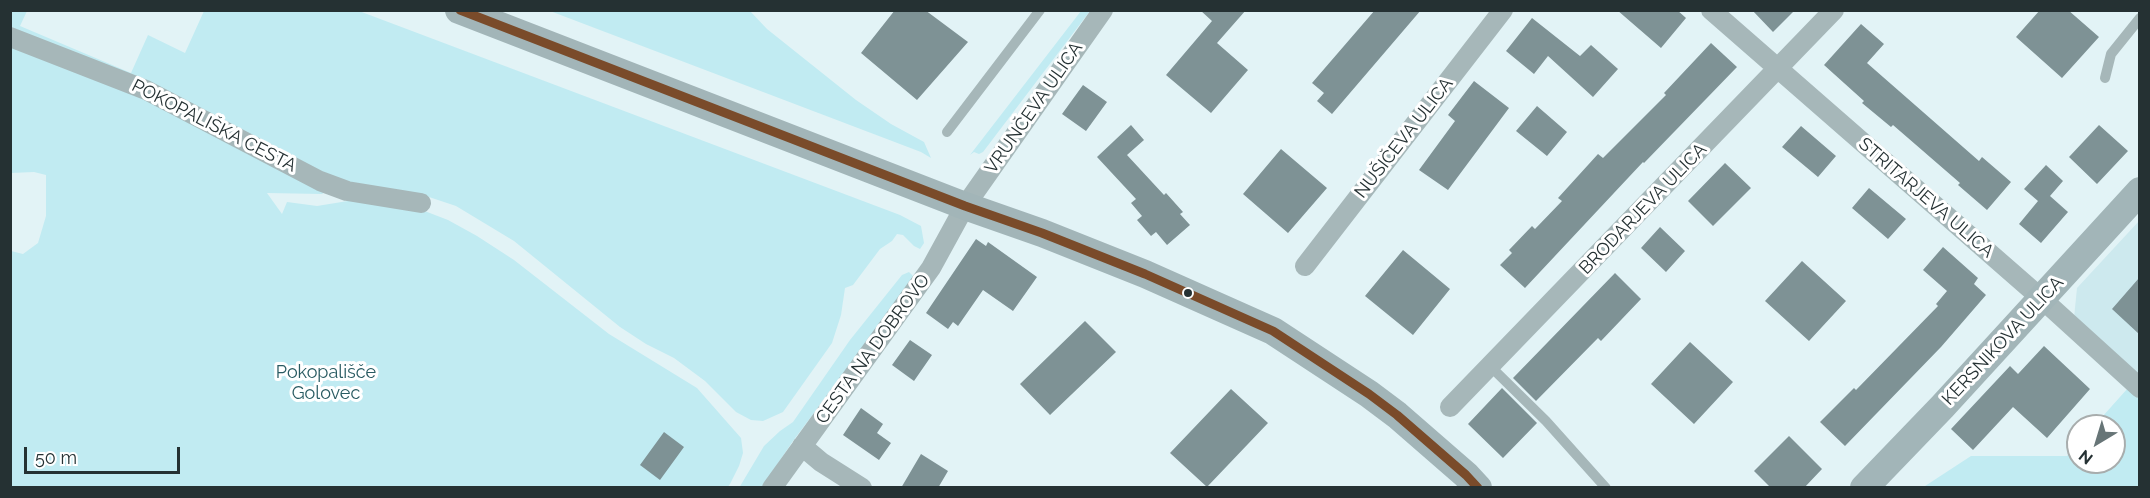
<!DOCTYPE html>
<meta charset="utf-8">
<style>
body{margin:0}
#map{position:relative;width:2150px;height:498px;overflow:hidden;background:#e2f3f6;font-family:Raleway,sans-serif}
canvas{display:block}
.frame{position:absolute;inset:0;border:12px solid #253133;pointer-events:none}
.north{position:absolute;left:2066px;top:414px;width:60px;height:60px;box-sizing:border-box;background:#fff;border:2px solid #a8adad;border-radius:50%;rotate:218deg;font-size:16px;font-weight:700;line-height:24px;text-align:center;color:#253133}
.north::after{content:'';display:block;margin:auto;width:21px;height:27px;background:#677577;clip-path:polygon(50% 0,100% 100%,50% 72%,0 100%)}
.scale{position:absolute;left:24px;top:447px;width:156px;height:27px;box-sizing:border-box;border:3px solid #253133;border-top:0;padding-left:8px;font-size:18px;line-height:21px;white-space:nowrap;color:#253133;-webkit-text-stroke:4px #fff;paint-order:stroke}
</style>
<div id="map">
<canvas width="2150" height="498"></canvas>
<div class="frame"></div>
<div class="north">N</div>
<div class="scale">50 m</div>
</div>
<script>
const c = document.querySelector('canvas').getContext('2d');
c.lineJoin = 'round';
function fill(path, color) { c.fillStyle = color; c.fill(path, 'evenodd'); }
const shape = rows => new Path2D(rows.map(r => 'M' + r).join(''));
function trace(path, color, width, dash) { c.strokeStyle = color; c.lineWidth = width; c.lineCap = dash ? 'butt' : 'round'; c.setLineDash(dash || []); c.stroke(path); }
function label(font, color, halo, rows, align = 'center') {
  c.font = font + ' Raleway,sans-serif'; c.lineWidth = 6; c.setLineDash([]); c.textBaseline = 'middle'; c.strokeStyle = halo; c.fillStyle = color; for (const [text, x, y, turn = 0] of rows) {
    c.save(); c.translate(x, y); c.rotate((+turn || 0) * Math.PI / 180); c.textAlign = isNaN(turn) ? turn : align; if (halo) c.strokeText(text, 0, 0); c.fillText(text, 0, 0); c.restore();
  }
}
const built = shape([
 [2139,221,2139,399,2072,338,2077,288]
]);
const green = shape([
 [10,11,27,11,20,26,131,73,148,35,185,53,204,11,359,11,900,215,921,226,924,243,920,249,914,246,903,235,897,234,892,241,880,249,853,285,845,288,841,315,832,343,783,412,763,421,751,420,736,412,705,381,674,358,646,344,620,327,514,241,456,206,423,195,325,192,322,194,267,193,282,214,287,202,317,206,354,200,422,210,448,220,477,236,514,260,609,334,697,388,741,438,743,453,739,466,730,484,727,488,11,487,11,251,23,254,38,243,46,216,46,175,34,172,11,173],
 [550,11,750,11,767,29,856,100,891,124,924,142,931,158,921,152],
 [1081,11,1090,11,983,152,979,154,974,152,970,155],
 [909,272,913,276,884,319,793,441,762,487,739,488,764,446,780,431,793,422,850,340,902,275],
 [2128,388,2139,399,2139,487,1922,488,1971,456,2067,456,2078,444,2078,462,2114,462,2114,426,2094,426]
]);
const building = shape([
 [895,10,925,10,968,42,917,100,861,53],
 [1200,10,1246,10,1217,43,1248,70,1211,113,1166,75,1212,21],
 [1375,10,1421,10,1332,114,1317,101,1324,93,1312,83],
 [1617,10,1677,10,1686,18,1661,48],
 [1752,10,1795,10,1773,32],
 [2040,10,2068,10,2099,37,2062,78,2016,37],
 [1532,18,1580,56,1591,45,1618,69,1593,97,1548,56,1534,74,1506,51],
 [1861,24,1884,44,1867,63,1979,161,1982,157,2011,182,1987,210,1958,185,1960,183,1893,125,1891,127,1862,103,1864,101,1824,65],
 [1711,43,1737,67,1644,163,1643,162,1525,288,1500,265,1512,253,1509,250,1532,226,1535,229,1562,201,1558,198,1598,154,1603,158,1666,95,1664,93],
 [1474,81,1509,108,1448,190,1419,170,1455,121,1448,115],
 [1083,85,1107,102,1086,131,1062,114],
 [1537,106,1567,132,1547,156,1516,131],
 [1131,125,1144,140,1127,155,1164,195,1166,193,1183,212,1180,214,1190,225,1167,245,1156,232,1151,236,1137,220,1142,216,1131,203,1136,199,1097,157],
 [2099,125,2128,151,2097,184,2069,157],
 [1801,126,1836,156,1818,177,1782,147],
 [1281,149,1327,188,1288,233,1243,194],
 [1725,163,1751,188,1713,226,1688,201],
 [2046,165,2063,181,2050,196,2068,212,2041,243,2019,224,2038,201,2024,189],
 [1869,188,1906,219,1888,239,1852,208],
 [1660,227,1685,251,1666,272,1641,248],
 [976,239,986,246,988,242,1037,277,1013,311,983,290,958,326,953,322,948,329,926,313],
 [1943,247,1978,278,1974,284,1986,295,1941,347,1845,446,1820,422,1854,388,1856,390,1938,306,1936,304,1947,291,1923,270],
 [1403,250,1450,289,1413,335,1365,296],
 [1802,261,1846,301,1809,341,1765,301],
 [1615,273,1641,299,1601,341,1598,338,1536,401,1513,378],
 [2139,278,2139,334,2112,309],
 [1085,321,1116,352,1050,415,1020,384],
 [910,340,932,355,914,381,892,365],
 [1690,342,1733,382,1694,424,1651,384],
 [2044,346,2090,389,2047,438,2013,407,1973,450,1951,429,2010,366,2018,374],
 [1502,388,1537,423,1503,458,1468,424],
 [1231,389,1268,423,1207,487,1170,453],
 [861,408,883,424,877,433,891,443,879,460,843,435],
 [664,432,684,447,660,480,640,465],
 [1789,436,1822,469,1804,488,1771,488,1754,471],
 [921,454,948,471,938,488,901,488]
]);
const lane = shape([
 [2105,78,2111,54,2140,18],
 [947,132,1040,10],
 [1490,366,1546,421,1606,488]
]);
const street = shape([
 [1711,10,2042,299,2140,388],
 [10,37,146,90,320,181,347,191,421,203],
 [1305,266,1503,10],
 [1450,407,1834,10],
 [802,446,821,462,862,488],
 [772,488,931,268,965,206,1103,10]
]);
const secondary = shape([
 [459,10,965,206,1042,233,1145,274,1273,331,1369,394,1397,415,1466,475,1478,488],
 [1864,488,1942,407,2140,191]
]);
const bus1 = shape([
 [460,10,965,206,1042,233,1145,274,1273,331,1369,394,1397,415,1466,475,1478,488]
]);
const markers = [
 [1188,293,5,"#253133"]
];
const streetNames = [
 ["VRUNČEVA ULICA",1034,108,-55],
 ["POKOPALIŠKA CESTA",214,126,27],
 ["NUŠIČEVA ULICA",1404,138,-52],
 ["STRITARJEVA ULICA",1926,198,41],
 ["BRODARJEVA ULICA",1643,209,-46],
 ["KERSNIKOVA ULICA",2003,341,-47],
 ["CESTA NA DOBROVO",873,349,-54]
];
const parkNames = [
 ["Pokopališče",326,373],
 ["Golovec",326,394]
];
fill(built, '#cde9ee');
fill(green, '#c1ebf2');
fill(building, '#7e9295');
trace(lane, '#a6b7b9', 10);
trace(street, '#a6b7b9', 20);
trace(secondary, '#a2b5b8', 28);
trace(bus1, '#7a4b2a', 9);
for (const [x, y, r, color] of markers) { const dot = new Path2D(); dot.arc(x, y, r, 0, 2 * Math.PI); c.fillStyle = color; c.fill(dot); trace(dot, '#fff', 2); }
label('18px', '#253133', '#fff', streetNames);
label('18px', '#295b62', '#fff', parkNames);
</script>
